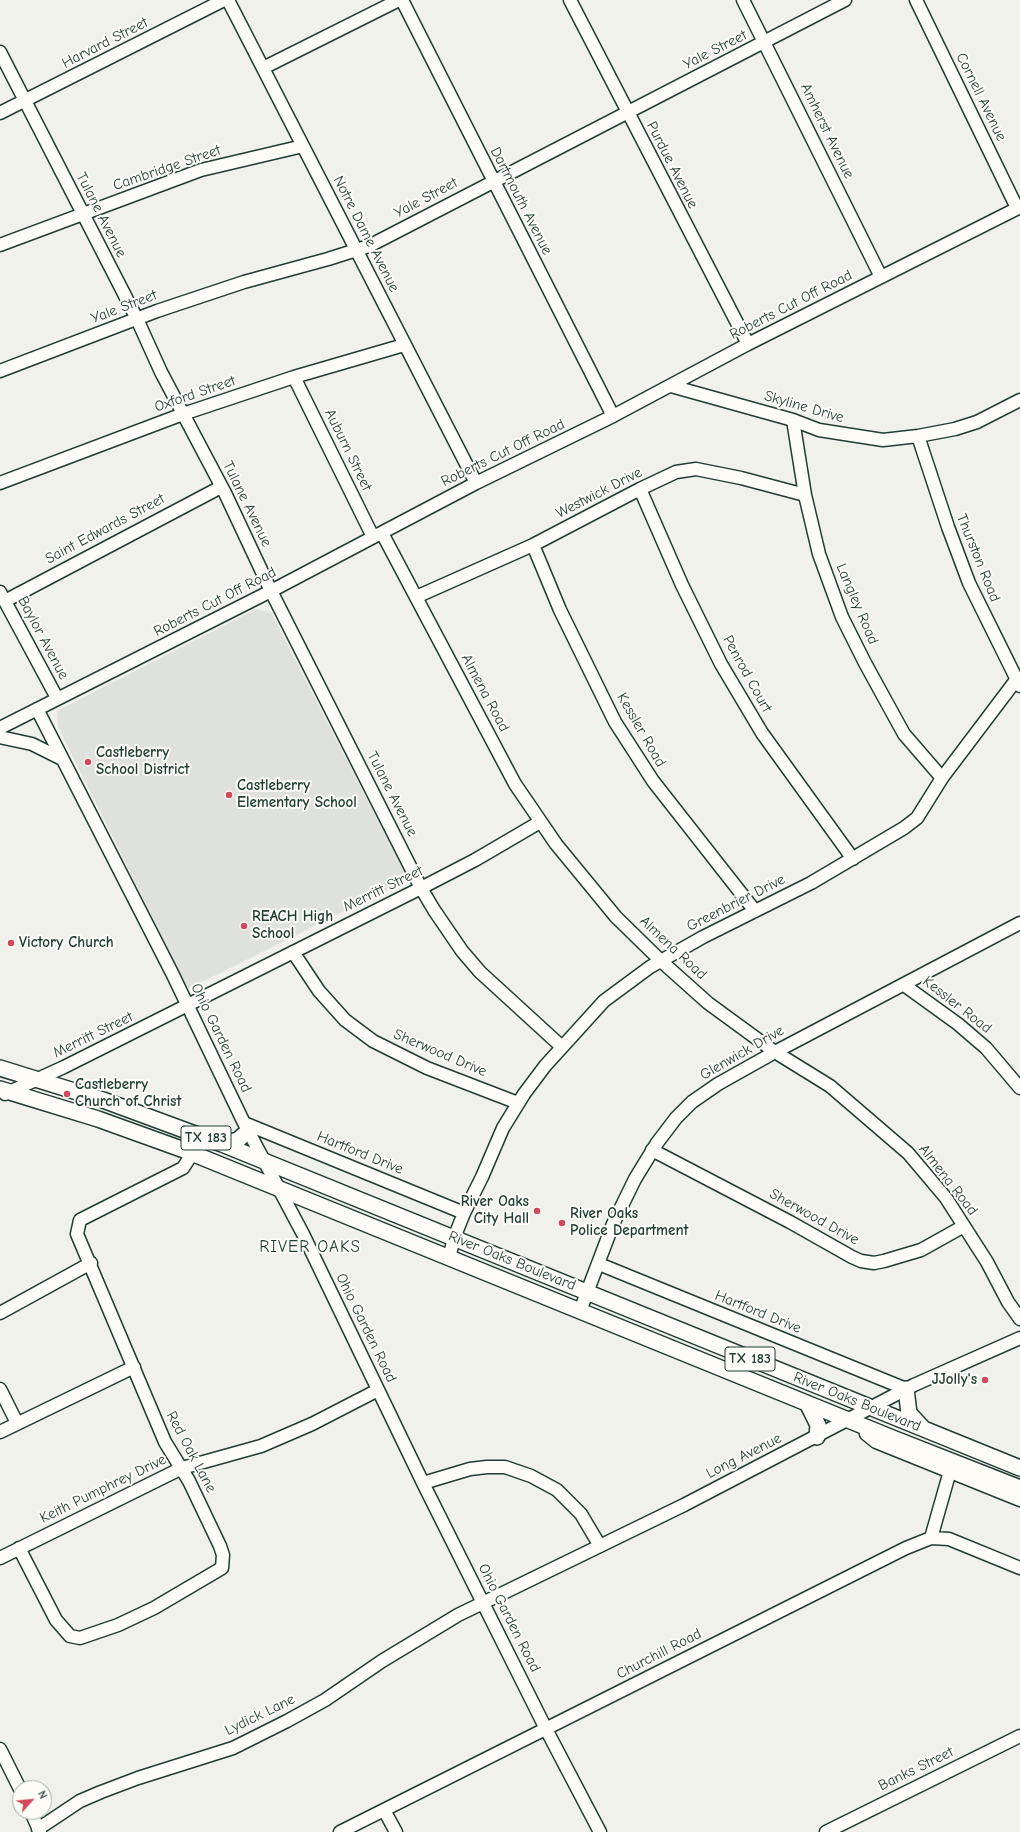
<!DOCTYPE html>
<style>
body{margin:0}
#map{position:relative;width:1020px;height:1832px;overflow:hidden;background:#f0f1eb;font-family:"Comic Neue",sans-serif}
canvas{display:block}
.north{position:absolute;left:12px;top:1780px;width:40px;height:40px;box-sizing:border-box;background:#fdfcf7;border:1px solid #a4b0a9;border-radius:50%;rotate:63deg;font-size:11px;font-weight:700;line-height:16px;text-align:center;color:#1f3d34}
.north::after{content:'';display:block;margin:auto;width:14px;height:18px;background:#d1495b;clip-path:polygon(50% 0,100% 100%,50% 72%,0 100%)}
</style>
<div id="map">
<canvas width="1020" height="1832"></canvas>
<div class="north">N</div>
</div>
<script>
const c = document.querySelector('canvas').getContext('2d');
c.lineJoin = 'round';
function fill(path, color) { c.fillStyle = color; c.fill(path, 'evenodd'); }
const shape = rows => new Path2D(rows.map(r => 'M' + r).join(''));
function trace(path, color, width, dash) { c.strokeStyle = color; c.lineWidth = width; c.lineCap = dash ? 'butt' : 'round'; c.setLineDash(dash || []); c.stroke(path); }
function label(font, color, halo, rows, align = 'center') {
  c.font = font + ' "Comic Neue",sans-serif'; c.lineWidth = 4; c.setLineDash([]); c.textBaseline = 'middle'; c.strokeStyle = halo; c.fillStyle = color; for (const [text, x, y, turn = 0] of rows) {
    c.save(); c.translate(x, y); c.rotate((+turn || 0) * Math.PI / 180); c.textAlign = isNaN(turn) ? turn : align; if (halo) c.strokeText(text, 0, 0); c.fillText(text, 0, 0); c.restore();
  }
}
const built = shape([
 [256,609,271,612,408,879,188,989,58,727,57,711]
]);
const minor = shape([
 [228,0,476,483],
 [402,0,613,416],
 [570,0,748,344],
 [743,0,881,277],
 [916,0,1017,208],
 [0,52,137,319,161,372,225,493,271,591,421,888,434,910,462,951,480,972,562,1047],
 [263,68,399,0],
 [0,113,224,0],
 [0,245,201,170,303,146],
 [0,371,157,311,244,282,328,259,369,246,845,0],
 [294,377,373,537],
 [671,386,793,420,819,430,883,440,918,436,955,429,977,422,1020,400],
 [793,420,805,495,819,554,842,617,865,663,904,734,942,778],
 [918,436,948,527,969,583,1020,686],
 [0,483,183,414,294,377,404,345],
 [640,489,682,585,721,664,762,733,853,859],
 [382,533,515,784,556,844,616,917,661,961,708,1003,775,1052,830,1086,908,1153,946,1198,987,1262,1008,1302,1020,1319],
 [533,545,560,610,615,722,653,781,755,911],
 [0,592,57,698],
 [416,597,533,545,640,489,676,472,696,469,741,478,805,495],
 [5,601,221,487],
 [37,709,172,973,244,1123,303,1234,423,1483,546,1729,600,1832],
 [0,728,271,591,476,483,613,416,748,344,1020,207],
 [0,737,32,744,62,759],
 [293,952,319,991,345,1020,373,1041,427,1068,518,1103],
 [904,985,958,1024,986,1048,1020,1088],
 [5,1094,64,1067,421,888,475,860,540,822],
 [244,1123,464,1213],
 [652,1150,790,1222,852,1257,861,1261,874,1263,884,1261,921,1250,964,1226],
 [449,1258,454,1238,464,1213,482,1177,503,1128,524,1094,545,1066,604,1001,650,967,703,937,811,883,904,828,917,818,942,778,1016,680],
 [599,1264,906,1389],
 [580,1311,613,1224,635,1179,657,1143,676,1118,692,1102,718,1084,775,1052,1020,923],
 [0,1313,91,1263],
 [0,1389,17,1423],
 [865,1427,866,1434,876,1442,1020,1500],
 [0,1432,134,1367],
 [423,1483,470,1469,487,1467,505,1467,531,1476,557,1490,581,1514,600,1546],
 [931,1538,950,1471],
 [19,1548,56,1620,70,1636,80,1638,118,1625,154,1608,222,1568,223,1555,220,1546,189,1481,165,1442,77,1234,80,1220,183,1168,192,1154],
 [0,1558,182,1468,261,1446,312,1424,378,1390],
 [0,1749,20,1789],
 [384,1810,396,1832],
 [31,1812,40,1832],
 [38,1829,80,1801,101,1792,138,1778,233,1748,287,1721,325,1700,382,1661,458,1615,684,1505,914,1385,1020,1338],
 [340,1832,906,1548,931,1538,949,1539,1020,1568],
 [826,1832,1020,1736]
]);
const major = shape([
 [0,1068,103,1100,222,1144,1020,1468],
 [0,1089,98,1119,184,1150,895,1439,1020,1488],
 [222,1144,238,1140,248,1131],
 [906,1389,909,1413,922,1427],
 [807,1403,818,1425,817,1437]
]);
const markers = [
 [88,762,4,"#d1495b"],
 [229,795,4,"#d1495b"],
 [244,926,4,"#d1495b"],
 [11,943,4,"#d1495b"],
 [67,1094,4,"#d1495b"],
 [537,1211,4,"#d1495b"],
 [562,1223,4,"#d1495b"],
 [985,1380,4,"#d1495b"]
];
const shields = [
 [206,1138,50],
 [750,1359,50]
];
const shieldNames = [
 ["TX 183",206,1138],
 ["TX 183",750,1359]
];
const streetNames = [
 ["Harvard Street",105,43,-27],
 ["Yale Street",715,50,-27],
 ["Cornell Avenue",981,97,64],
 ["Amherst Avenue",827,131,64],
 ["Purdue Avenue",672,165,63],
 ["Cambridge Street",167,168,-19],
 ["Yale Street",426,198,-28],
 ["Dartmouth Avenue",521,201,63],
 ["Tulane Avenue",101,215,63],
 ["Notre Dame Avenue",366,234,63],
 ["Roberts Cut Off Road",791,305,-27],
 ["Yale Street",124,307,-21],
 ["Oxford Street",195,394,-19],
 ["Skyline Drive",804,407,16],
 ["Auburn Street",348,450,64],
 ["Roberts Cut Off Road",503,453,-26],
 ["Westwick Drive",599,493,-27],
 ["Tulane Avenue",247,504,64],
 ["Saint Edwards Street",105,529,-28],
 ["Thurston Road",978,558,68],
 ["Roberts Cut Off Road",215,602,-27],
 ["Langley Road",857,604,67],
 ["Baylor Avenue",43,638,62],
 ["Penrod Court",747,674,61],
 ["Almena Road",485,693,62],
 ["Kessler Road",641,730,60],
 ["Tulane Avenue",392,794,63],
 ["Merritt Street",383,889,-26],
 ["Greenbrier Drive",736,903,-27],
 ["Almena Road",673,948,43],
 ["Kessler Road",957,1005,38],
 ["Merritt Street",93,1035,-26],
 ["Ohio Garden Road",221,1038,64],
 ["Sherwood Drive",440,1053,23],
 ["Glenwick Drive",742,1053,-30],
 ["Hartford Drive",360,1153,22],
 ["Almena Road",948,1180,52],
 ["Sherwood Drive",814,1217,29],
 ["River Oaks Boulevard",512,1261,22],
 ["Hartford Drive",758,1312,22],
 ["Ohio Garden Road",366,1328,64],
 ["River Oaks Boulevard",857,1402,22],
 ["Red Oak Lane",191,1452,62],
 ["Long Avenue",744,1456,-27],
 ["Keith Pumphrey Drive",103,1489,-26],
 ["Ohio Garden Road",509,1618,63],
 ["Churchill Road",659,1654,-27],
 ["Lydick Lane",260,1715,-26],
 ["Banks Street",916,1769,-26]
];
const poiNames = [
 ["Castleberry",96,753],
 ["School District",96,770],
 ["Castleberry",237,786],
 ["Elementary School",237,803],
 ["REACH High",252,917],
 ["School",252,934],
 ["Victory Church",19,943],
 ["Castleberry",75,1085],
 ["Church of Christ",75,1102],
 ["River Oaks",529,1202,"right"],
 ["City Hall",529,1219,"right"],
 ["River Oaks",570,1214],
 ["Police Department",570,1231],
 ["JJolly's",977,1380,"right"]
];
const quarterNames = [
 ["RIVER OAKS",310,1247]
];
fill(built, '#dfe2dc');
trace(minor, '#1f3d34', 15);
trace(major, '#1f3d34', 18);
trace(minor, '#fdfcf7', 12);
trace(major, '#fdfcf7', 15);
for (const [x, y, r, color] of markers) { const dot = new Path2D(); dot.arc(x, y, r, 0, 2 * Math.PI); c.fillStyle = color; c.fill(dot); trace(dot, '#fdfcf7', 1.5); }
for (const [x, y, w] of shields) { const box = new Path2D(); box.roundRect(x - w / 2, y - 12, w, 24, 3); c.fillStyle = '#fdfcf7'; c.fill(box); trace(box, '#1f3d34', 1); }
label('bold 14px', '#1f3d34', null, shieldNames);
label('15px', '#1f3d34', '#fdfcf7', streetNames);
label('bold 15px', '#1f3d34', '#fdfcf7', poiNames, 'left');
c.letterSpacing = '1px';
label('17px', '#1f3d34', '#fdfcf7', quarterNames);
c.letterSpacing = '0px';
</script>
